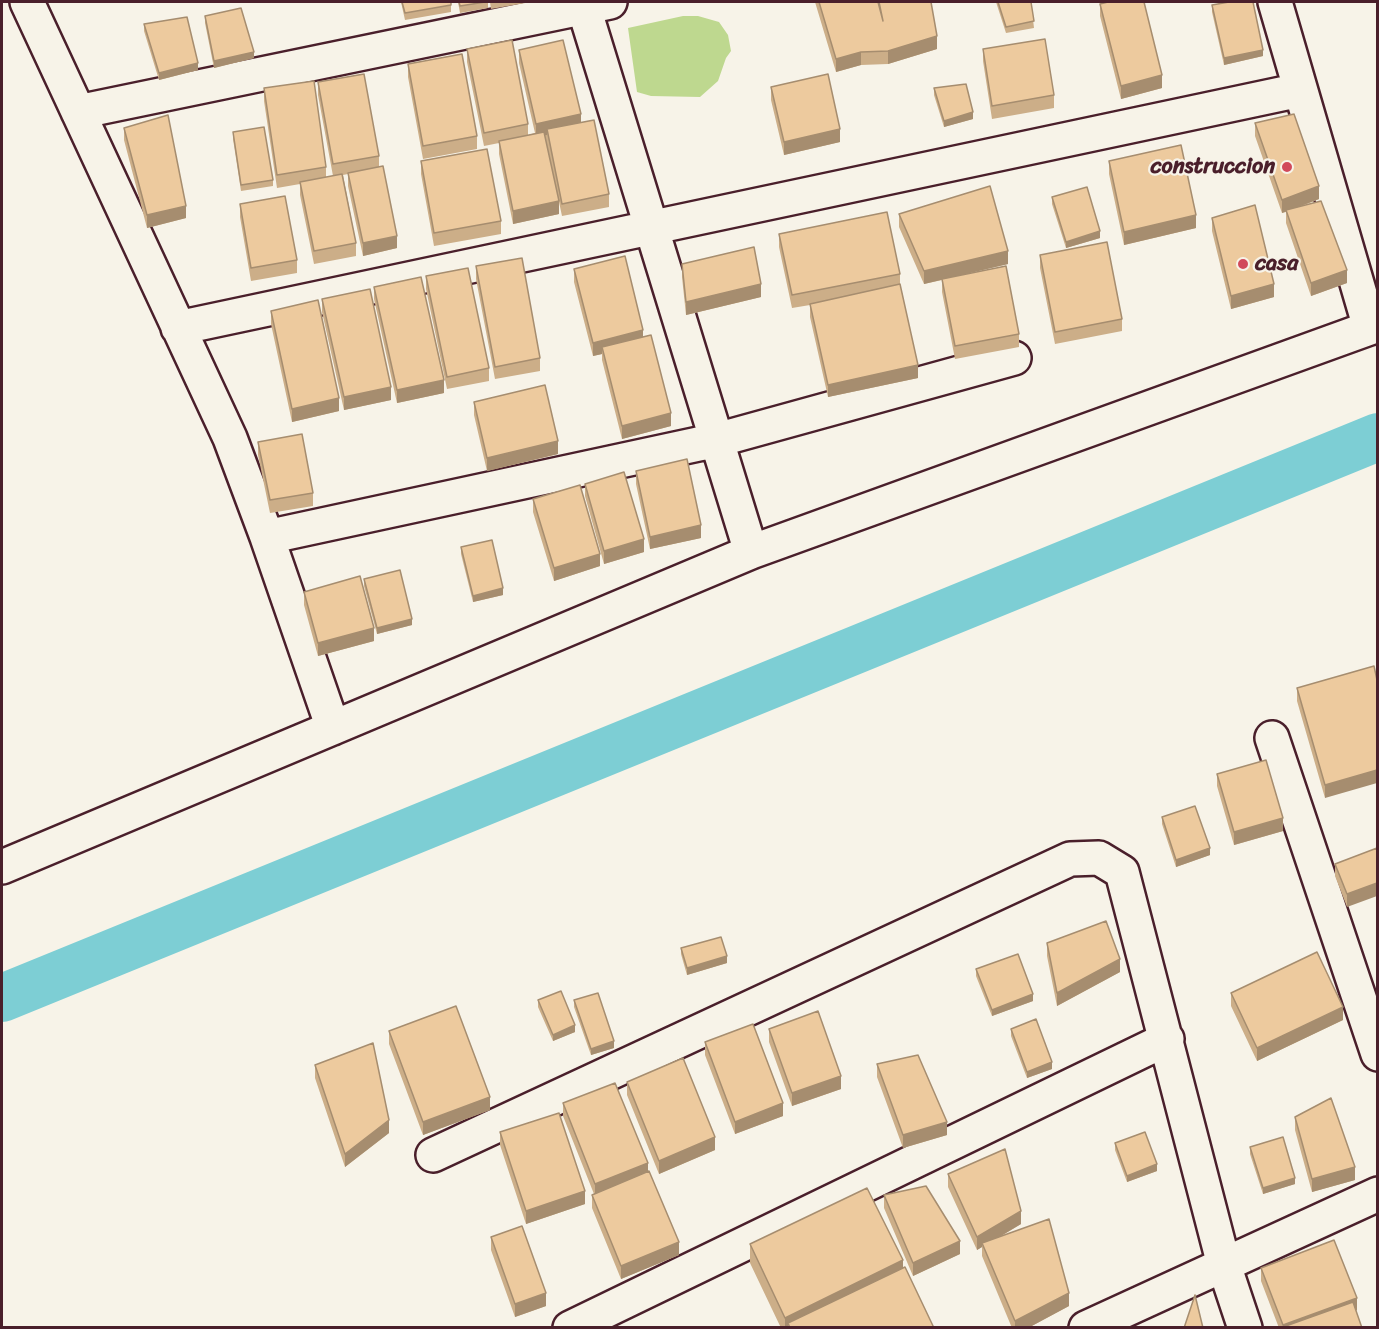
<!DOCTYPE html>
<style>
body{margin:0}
#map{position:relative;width:1379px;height:1329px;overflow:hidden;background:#f7f3e8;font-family:Sriracha,sans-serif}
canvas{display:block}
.frame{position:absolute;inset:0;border:3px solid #4a1f2b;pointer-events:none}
</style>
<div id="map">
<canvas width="1379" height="1329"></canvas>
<div class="frame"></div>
</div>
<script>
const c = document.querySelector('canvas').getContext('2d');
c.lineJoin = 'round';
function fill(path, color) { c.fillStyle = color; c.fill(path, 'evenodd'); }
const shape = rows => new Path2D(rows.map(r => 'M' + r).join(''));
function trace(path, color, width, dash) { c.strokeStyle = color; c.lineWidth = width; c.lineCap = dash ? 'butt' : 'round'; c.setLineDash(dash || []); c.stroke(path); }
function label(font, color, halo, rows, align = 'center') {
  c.font = font + ' Sriracha,sans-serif'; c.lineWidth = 4.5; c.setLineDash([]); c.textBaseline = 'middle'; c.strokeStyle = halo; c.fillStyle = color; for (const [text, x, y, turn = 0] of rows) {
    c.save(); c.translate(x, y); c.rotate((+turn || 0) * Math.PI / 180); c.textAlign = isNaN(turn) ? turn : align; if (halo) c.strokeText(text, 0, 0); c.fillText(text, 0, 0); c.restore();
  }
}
const green = shape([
 [683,16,698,16,719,22,728,35,731,51,726,58,718,81,700,97,651,96,637,92,628,28]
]);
const canal = shape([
 [2,998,1378,437]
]);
const street = shape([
 [27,2,230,438,267,537,333,728],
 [1275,2,1370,328],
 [584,8,751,552],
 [78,112,610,2],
 [178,328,1300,90],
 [267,537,717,440,1014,358],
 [1272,738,1378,1054],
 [2,867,751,552,1378,325],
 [433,1155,1070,859,1099,858,1122,872,1224,1265,1245,1328],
 [570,1328,1167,1039],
 [1086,1328,1378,1194]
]);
const wall = shape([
 [401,2,451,2,451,12,405,20],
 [458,2,488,2,488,8,460,13],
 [490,2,531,2,491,9],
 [815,2,931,2,937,49,888,64,861,65,836,72],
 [996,2,1031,2,1034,28,1006,33],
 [1100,4,1162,88,1121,99,1100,16],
 [1212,5,1263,56,1224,65,1212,12],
 [205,16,254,58,214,68,205,23],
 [144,24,198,70,159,80,144,31],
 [467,49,528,124,528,135,535,133,519,63,519,50,581,122,609,194,609,207,562,216,559,202,559,214,513,224,499,154,499,143,484,146,467,62],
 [983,49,1054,95,1054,108,992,119,983,61],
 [408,64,477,136,477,149,423,159,408,77],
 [318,82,379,156,379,167,397,248,363,256,348,186,348,174,343,175,356,243,356,256,314,264,300,195,300,184,277,188,264,101,264,88,326,167,326,177,333,176,318,95],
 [771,87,840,142,784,155,771,100],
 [934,88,973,119,944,127,934,95],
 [1255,123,1319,199,1302,206,1347,283,1311,296,1286,223,1286,212,1282,213,1255,136],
 [124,128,186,218,147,228,124,140],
 [233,132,273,180,273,186,241,191,233,139],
 [421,161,501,221,501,234,434,246,421,174],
 [1109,161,1196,228,1124,245,1109,174],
 [1052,197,1100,238,1066,248,1052,204],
 [240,204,297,260,297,273,251,281,240,217],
 [899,214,1008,264,965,274,1019,334,1019,347,955,359,942,292,942,280,924,284,899,227],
 [1212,218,1274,297,1231,309,1212,231],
 [779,234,900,274,900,285,918,378,828,397,810,317,810,305,792,308,779,247],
 [1040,255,1122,319,1122,331,1055,344,1040,268],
 [682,264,761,297,686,315,682,277],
 [476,266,540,358,540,371,495,379,476,279],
 [574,269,643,337,671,426,622,439,602,360,602,354,593,356,574,282],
 [426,276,489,368,489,381,447,389,426,289],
 [374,287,444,393,397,403,374,299],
 [322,299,391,400,344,410,322,312],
 [271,311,339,411,292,422,271,324],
 [474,402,558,454,487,471,474,415],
 [258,442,313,493,313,506,270,513,258,455],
 [636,471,701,538,650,549,636,484],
 [585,484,644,552,604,564,585,496],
 [533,499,600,566,554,581,533,512],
 [461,547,503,595,473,602,461,554],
 [364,579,412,625,377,634,364,586],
 [304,592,374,641,318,656,304,605],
 [1377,680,1325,798,1297,701,1297,688],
 [1217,774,1283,831,1234,845,1217,786],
 [1162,817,1210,855,1176,867,1162,824],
 [1377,848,1347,907,1335,876,1335,864],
 [1047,943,1120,972,1057,1006,1047,956],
 [681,948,727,963,687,975,681,954],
 [976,969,1033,1001,992,1016,976,976],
 [1231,993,1343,1020,1257,1061,1231,1006],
 [538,1000,575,1032,553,1041,538,1007],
 [574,1000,614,1048,591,1055,574,1007],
 [769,1029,841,1089,792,1106,769,1042],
 [1011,1029,1052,1069,1027,1078,1011,1036],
 [389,1031,490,1110,423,1135,389,1044],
 [705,1042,783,1116,735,1134,705,1055],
 [877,1064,947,1135,903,1148,877,1077],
 [315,1065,389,1133,345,1167,315,1078],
 [627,1082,715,1150,659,1174,627,1095],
 [563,1103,648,1172,679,1255,621,1279,592,1208,592,1195,594,1194,563,1116],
 [1295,1117,1355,1180,1312,1192,1295,1130],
 [500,1132,585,1204,526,1224,500,1145],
 [1115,1143,1157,1171,1127,1182,1115,1150],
 [1250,1147,1295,1184,1263,1194,1250,1154],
 [948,1174,1021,1224,998,1238,1069,1306,1028,1328,1012,1328,982,1256,982,1247,977,1250,948,1187],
 [884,1195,960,1254,913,1276,884,1208],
 [491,1237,546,1306,515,1317,491,1250],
 [750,1244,903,1268,934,1328,781,1328,750,1263],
 [1261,1268,1357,1310,1356,1311,1362,1328,1279,1328,1261,1281]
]);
const shadedWall = shape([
 [937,36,937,49,888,64,888,51],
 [1263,50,1263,56,1224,65,1224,58],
 [254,52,254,58,214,68,214,61],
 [861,52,861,65,836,72,836,59],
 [198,63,198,70,159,80,159,73],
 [1162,75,1162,88,1121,99,1121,86],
 [973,112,973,119,944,127,944,121],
 [581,114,581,127,547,129,547,135,536,137,536,124],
 [840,129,840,142,784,155,784,142],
 [1319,186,1319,199,1282,213,1282,200],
 [559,201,559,214,513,224,513,211],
 [186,206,186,218,147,228,147,215],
 [1196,215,1196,228,1124,245,1124,232],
 [1100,231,1100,238,1066,248,1066,242],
 [397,236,397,248,363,256,363,243],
 [1008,251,1008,264,924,284,924,271],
 [1347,270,1347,283,1311,296,1311,283],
 [761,284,761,297,686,315,686,302],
 [1274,284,1274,297,1231,309,1231,296],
 [643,330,643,343,602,347,602,354,593,356,593,343],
 [918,365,918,378,828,397,828,385],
 [444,380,444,393,397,403,397,390],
 [391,387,391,400,344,410,344,397],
 [339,398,339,411,292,422,292,409],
 [671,413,671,426,622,439,622,426],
 [558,441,558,454,487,471,487,458],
 [701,525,701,538,650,549,650,537],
 [644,539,644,552,604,564,604,551],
 [600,554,600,566,554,581,554,568],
 [503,588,503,595,473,602,473,596],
 [412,619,412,625,377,634,377,628],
 [374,628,374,641,318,656,318,643],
 [1377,770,1377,783,1325,798,1325,785],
 [1283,818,1283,831,1234,845,1234,832],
 [1210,848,1210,855,1176,867,1176,860],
 [1377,883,1377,896,1347,907,1347,894],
 [727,956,727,963,687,975,687,968],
 [1120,959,1120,972,1057,1006,1057,993],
 [1033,994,1033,1001,992,1016,992,1010],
 [1343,1007,1343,1020,1257,1061,1257,1048],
 [575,1025,575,1032,553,1041,553,1035],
 [614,1041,614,1048,591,1055,591,1049],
 [1052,1062,1052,1069,1027,1078,1027,1072],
 [841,1076,841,1089,792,1106,792,1093],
 [490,1097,490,1110,423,1135,423,1122],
 [783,1103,783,1116,735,1134,735,1122],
 [389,1120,389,1133,345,1167,345,1154],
 [947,1122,947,1135,903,1148,903,1135],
 [715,1137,715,1150,659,1174,659,1161],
 [648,1163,648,1176,595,1197,595,1184],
 [1157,1164,1157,1171,1127,1182,1127,1176],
 [1355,1167,1355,1180,1312,1192,1312,1179],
 [1295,1178,1295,1184,1263,1194,1263,1188],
 [585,1191,585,1204,526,1224,526,1211],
 [1021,1211,1021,1224,984,1246,982,1243,982,1247,977,1250,977,1237],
 [960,1241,960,1254,913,1276,913,1263],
 [679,1242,679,1255,621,1279,621,1266],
 [903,1260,903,1279,788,1323,788,1328,785,1328,785,1318],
 [546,1293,546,1306,515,1317,515,1304],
 [1069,1293,1069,1306,1028,1328,1015,1328,1015,1321],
 [1357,1298,1357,1310,1311,1328,1283,1328,1283,1325]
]);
const building = shape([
 [402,2,451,2,451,5,405,13,402,2],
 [459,2,485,2,460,6,459,2],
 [819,2,878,2,883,21,879,2,931,2,937,36,888,51,861,52,836,59,819,2],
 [998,2,1031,2,1034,21,1006,27,998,2],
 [1108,2,1144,2,1162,75,1121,86,1100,4,1108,2],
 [1229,2,1253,2,1263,50,1224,58,1212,5,1229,2],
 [241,8,254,52,214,61,205,16,241,8],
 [187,17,198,63,159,73,144,24,187,17],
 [1045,39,1054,95,992,106,983,49,1045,39],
 [512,40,528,124,484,133,467,49,512,40],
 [563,40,581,114,536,124,519,50,563,40],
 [462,54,477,136,423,146,408,64,462,54],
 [364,74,379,156,333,164,318,82,364,74],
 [828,74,840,129,784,142,771,87,828,74],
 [314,81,326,167,277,175,264,88,314,81],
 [966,84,973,112,944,121,934,88,966,84],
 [1294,114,1319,186,1282,200,1255,123,1294,114],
 [168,115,186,206,147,215,124,128,168,115],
 [594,120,609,194,562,204,547,129,594,120],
 [264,127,273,180,241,185,233,132,264,127],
 [544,132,559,201,513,211,499,141,544,132],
 [1181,145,1196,215,1124,232,1109,161,1181,145],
 [487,149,501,221,434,233,421,161,487,149],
 [383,166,397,236,363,243,348,173,383,166],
 [342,174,356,243,314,251,300,182,342,174],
 [990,186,1008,251,924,271,899,214,990,186],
 [1087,187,1100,231,1066,242,1052,197,1087,187],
 [285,196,297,260,251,268,240,204,285,196],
 [1321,201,1347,270,1311,283,1286,210,1321,201],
 [1255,205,1274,284,1231,296,1212,218,1255,205],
 [887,212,900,274,792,295,779,234,887,212],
 [1107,242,1122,319,1055,332,1040,255,1107,242],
 [754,247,761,284,686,302,682,264,754,247],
 [625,256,643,330,593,343,574,269,625,256],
 [522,258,540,358,495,367,476,266,522,258],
 [1006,266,1019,334,955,346,942,279,1006,266],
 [468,268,489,368,447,377,426,276,468,268],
 [421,277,444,380,397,390,374,287,421,277],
 [900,284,918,365,828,385,810,304,900,284],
 [370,289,391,387,344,397,322,299,370,289],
 [318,300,339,398,292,409,271,311,318,300],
 [651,335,671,413,622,426,602,347,651,335],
 [545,385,558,441,487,458,474,402,545,385],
 [302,434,313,493,270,500,258,442,302,434],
 [687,459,701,525,650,537,636,471,687,459],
 [624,472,644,539,604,551,585,484,624,472],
 [580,485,600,554,554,568,533,499,580,485],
 [492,540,503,588,473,596,461,547,492,540],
 [400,570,412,619,377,628,364,579,400,570],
 [360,576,374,628,318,643,304,592,360,576],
 [1374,666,1377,680,1377,770,1325,785,1297,688,1374,666],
 [1266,760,1283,818,1234,832,1217,774,1266,760],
 [1195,806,1210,848,1176,860,1162,817,1195,806],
 [1377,848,1377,883,1347,894,1335,864,1377,848],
 [1106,921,1120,959,1057,993,1047,943,1106,921],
 [721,937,727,956,687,968,681,948,721,937],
 [1317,952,1343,1007,1257,1048,1231,993,1317,952],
 [1018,954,1033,994,992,1010,976,969,1018,954],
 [561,991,575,1025,553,1035,538,1000,561,991],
 [598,993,614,1041,591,1049,574,1000,598,993],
 [456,1006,490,1097,423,1122,389,1031,456,1006],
 [818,1011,841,1076,792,1093,769,1029,818,1011],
 [1036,1019,1052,1062,1027,1072,1011,1029,1036,1019],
 [753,1024,783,1103,735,1122,705,1042,753,1024],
 [373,1043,389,1120,345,1154,315,1065,373,1043],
 [918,1055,947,1122,903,1135,877,1064,918,1055],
 [683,1058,715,1137,659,1161,627,1082,683,1058],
 [615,1083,648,1163,595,1184,563,1103,615,1083],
 [1331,1098,1355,1167,1312,1179,1295,1117,1331,1098],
 [559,1113,585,1191,526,1211,500,1132,559,1113],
 [1145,1132,1157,1164,1127,1176,1115,1143,1145,1132],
 [1283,1137,1295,1178,1263,1188,1250,1147,1283,1137],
 [1005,1149,1021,1211,977,1237,948,1174,1005,1149],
 [649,1171,679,1242,621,1266,592,1195,649,1171],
 [926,1186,960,1241,913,1263,884,1195,926,1186],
 [867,1188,903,1260,785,1318,750,1244,867,1188],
 [1049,1219,1069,1293,1015,1321,982,1243,1049,1219],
 [522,1226,546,1293,515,1304,491,1237,522,1226],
 [1334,1240,1357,1298,1283,1325,1261,1268,1334,1240],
 [905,1267,934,1328,790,1328,788,1323,905,1267],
 [1195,1295,1203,1328,1184,1328,1195,1295],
 [1353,1302,1362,1328,1283,1328,1283,1327,1353,1302]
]);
const markers = [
 [1287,167,6,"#d1495b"],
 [1243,264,6,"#d1495b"]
];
const poiNames = [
 ["construccion",1275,167],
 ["casa",1255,264,"left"]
];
fill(green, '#bed88f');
trace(canal, '#7dced4', 48);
trace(street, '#4a1f2b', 38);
trace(street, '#f7f3e8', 33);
fill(wall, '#ccae88');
fill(shadedWall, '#a68d6f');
fill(building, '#edca9e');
trace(building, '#a68d6f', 1.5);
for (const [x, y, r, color] of markers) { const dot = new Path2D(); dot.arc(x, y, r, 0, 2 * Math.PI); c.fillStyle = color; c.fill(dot); trace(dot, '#f7f3e8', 2); }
label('bold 22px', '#4a1f2b', '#f7f3e8', poiNames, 'right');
</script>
